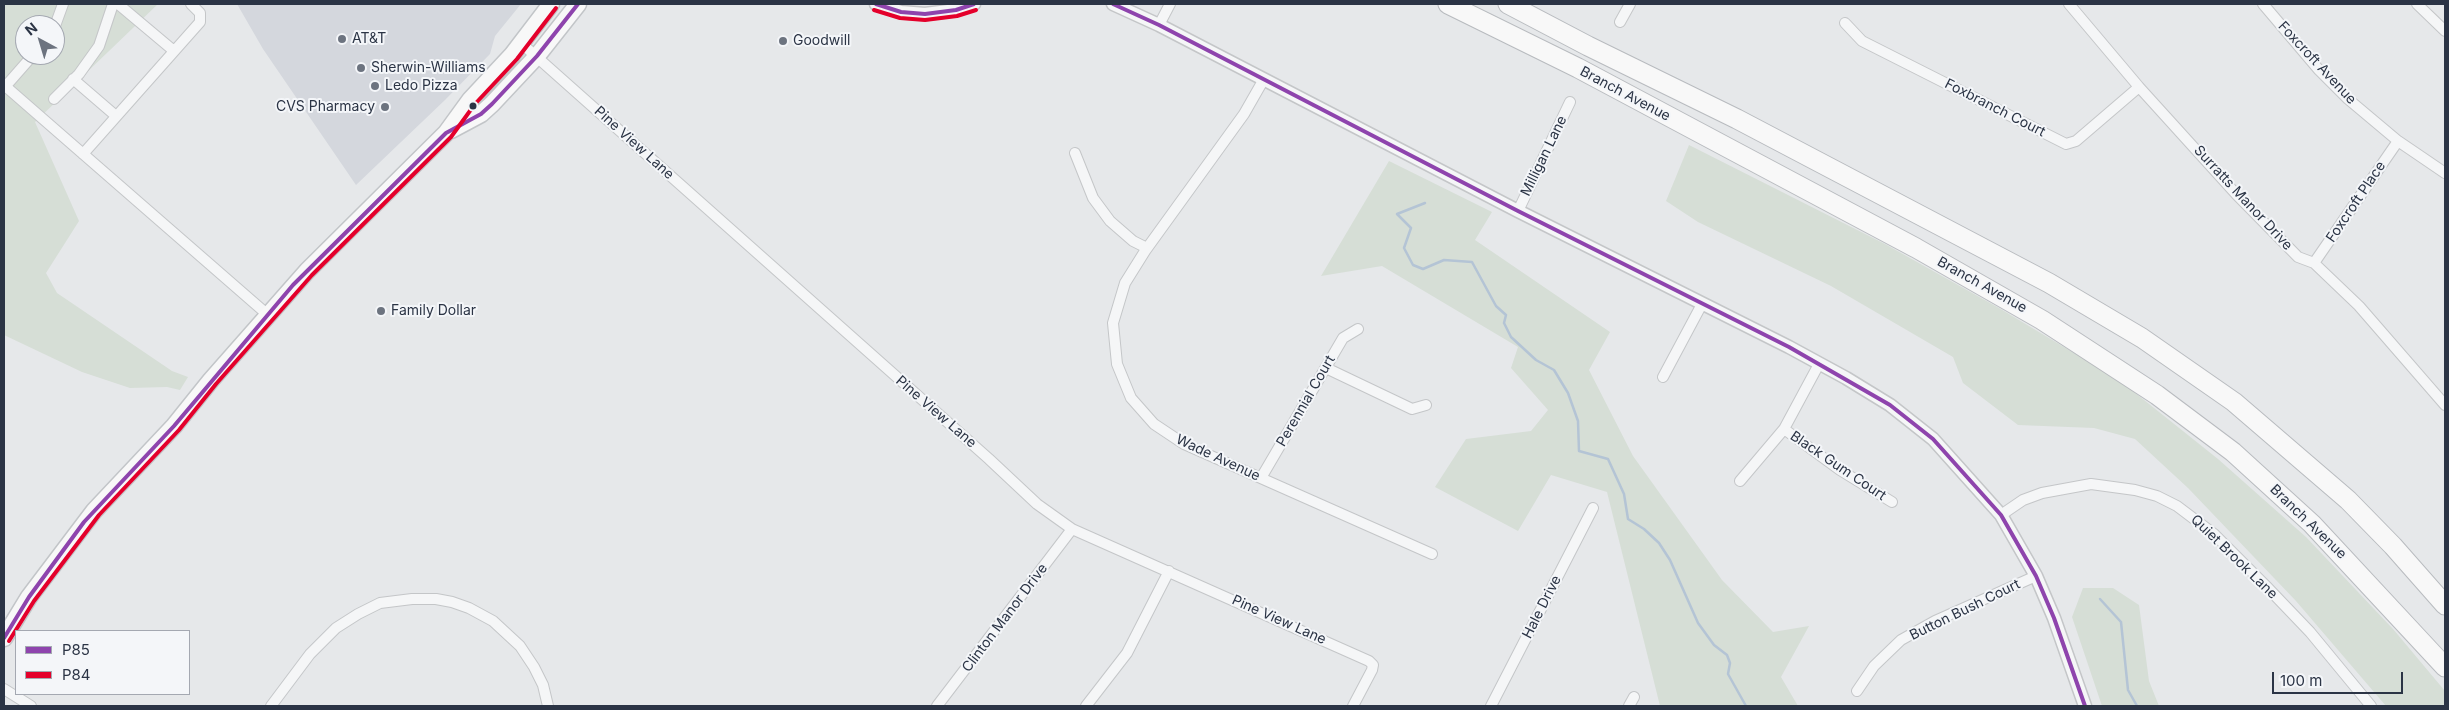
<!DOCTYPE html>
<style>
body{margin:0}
#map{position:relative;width:2449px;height:710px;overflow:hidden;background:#e6e8ea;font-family:Inter,sans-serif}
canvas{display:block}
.frame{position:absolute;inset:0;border:5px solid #2b3445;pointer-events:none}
.legend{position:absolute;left:15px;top:630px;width:175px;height:65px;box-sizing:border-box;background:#f4f6f9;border:1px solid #a4a8b1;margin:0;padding:6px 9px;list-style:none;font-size:15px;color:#2b3445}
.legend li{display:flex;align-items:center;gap:10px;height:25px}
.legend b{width:25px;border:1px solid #a4a8b1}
.north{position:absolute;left:15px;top:15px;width:50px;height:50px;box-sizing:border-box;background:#f4f6f9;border:1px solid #a4a8b1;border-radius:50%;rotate:321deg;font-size:14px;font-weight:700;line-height:20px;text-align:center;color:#2b3445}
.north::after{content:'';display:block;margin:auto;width:18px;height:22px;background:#6c737f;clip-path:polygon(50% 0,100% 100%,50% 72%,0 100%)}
.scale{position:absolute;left:2272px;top:672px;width:131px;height:22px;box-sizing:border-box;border:2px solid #2b3445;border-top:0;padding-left:6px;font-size:15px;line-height:18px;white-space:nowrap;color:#2b3445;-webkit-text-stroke:4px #f4f6f9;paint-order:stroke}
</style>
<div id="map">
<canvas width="2449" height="710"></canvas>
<div class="frame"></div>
<ul class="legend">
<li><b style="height:6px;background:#8e44ad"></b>P85</li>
<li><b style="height:6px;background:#e4002b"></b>P84</li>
</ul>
<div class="north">N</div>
<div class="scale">100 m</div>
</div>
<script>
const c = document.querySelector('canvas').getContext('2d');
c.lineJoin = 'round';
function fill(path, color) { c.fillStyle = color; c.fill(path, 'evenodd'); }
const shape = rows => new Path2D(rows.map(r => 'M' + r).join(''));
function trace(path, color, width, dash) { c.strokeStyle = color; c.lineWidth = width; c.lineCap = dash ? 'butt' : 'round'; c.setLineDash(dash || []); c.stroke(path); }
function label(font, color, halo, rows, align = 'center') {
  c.font = font + ' Inter,sans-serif'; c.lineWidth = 4; c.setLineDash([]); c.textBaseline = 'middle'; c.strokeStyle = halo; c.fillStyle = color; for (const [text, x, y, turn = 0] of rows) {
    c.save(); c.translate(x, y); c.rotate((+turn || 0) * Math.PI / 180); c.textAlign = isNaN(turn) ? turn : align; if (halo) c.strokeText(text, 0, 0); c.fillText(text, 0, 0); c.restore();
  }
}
const built = shape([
 [237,4,521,4,495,36,490,54,445,100,356,185,263,49]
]);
const green = shape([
 [4,4,158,4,35,122,79,221,46,273,57,293,172,371,188,377,180,390,167,387,130,388,82,372,4,335],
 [25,25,55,25,55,55,25,55],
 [1689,145,1885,244,1999,308,2119,380,2218,459,2306,537,2393,629,2445,691,2445,706,2386,706,2296,601,2188,488,2135,439,2094,428,2018,425,1963,383,1953,357,1831,286,1698,222,1666,201],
 [1389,161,1492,212,1475,240,1610,332,1589,370,1633,456,1722,580,1773,632,1809,626,1781,677,1798,706,1660,706,1607,492,1551,475,1518,531,1435,487,1466,439,1531,431,1548,410,1511,368,1518,347,1382,266,1321,276],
 [2083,588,2113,588,2139,605,2149,681,2159,706,2102,706,2072,617]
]);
const stream = shape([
 [1425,203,1397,214,1411,228,1404,248,1413,265,1423,269,1444,260,1472,262,1496,306,1506,315,1504,323,1511,337,1536,360,1554,370,1568,393,1578,421,1579,451,1608,459,1624,494,1628,519,1644,529,1659,543,1670,560,1698,623,1714,645,1727,655,1730,663,1728,674,1746,706],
 [2100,599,2121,622,2128,690,2137,706]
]);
const minor = shape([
 [118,4,174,51],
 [2069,4,2139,87,2236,194,2298,257,2314,263,2359,306,2445,405],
 [2263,4,2319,70,2348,99,2398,141,2445,173],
 [2417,4,2445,31],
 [1620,22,1630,4],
 [1845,23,1862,41,2066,144,2076,141,2139,87],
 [1159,25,1170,4],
 [55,26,63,4],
 [521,43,989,459,1037,504,1072,529,1369,661,1373,665,1372,670,1353,706],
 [73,79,116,116],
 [1264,79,1244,114,1145,251,1125,283,1113,323,1117,364,1131,398,1154,424,1184,444,1432,554],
 [4,85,268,315],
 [4,88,33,55],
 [54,99,79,74,99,46,113,4],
 [1075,153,1093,198,1110,221,1133,241,1147,248],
 [83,154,200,22,200,13,191,4],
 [1518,211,1570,102],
 [2314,263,2398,141],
 [1326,368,1412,409,1426,405],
 [1663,377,1702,304],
 [1784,429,1840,470,1892,502],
 [1261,478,1343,338,1358,329],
 [1740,481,1784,429,1819,364],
 [2001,515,2023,500,2042,493,2091,484,2135,490,2157,496,2177,506,2214,534,2266,586,2310,632,2371,706],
 [4,689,31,706],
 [1857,691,1874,666,1901,640,1935,621,2036,576],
 [271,706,310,654,336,628,358,614,380,603,412,599,436,599,452,602,469,608,493,621,520,646,534,667,543,685,548,706],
 [937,706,1072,529],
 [1086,706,1127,653,1169,571],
 [1491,706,1593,508],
 [1629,706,1634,697]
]);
const tertiary = shape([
 [876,4,901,12,925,14,956,10,974,4],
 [1113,4,1159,25,1518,211,1789,347,1846,378,1890,405,1933,439,2001,515,2036,576,2054,618,2085,706]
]);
const primary = shape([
 [451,130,481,114,492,104,537,56,578,4],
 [4,638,29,597,94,511,174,426,211,380,307,271,446,133,470,100,512,55,551,4]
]);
const motorway = shape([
 [1448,4,1578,68,1916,248,2042,320,2157,395,2233,452,2312,524,2445,667],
 [1508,4,1588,46,1737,119,2049,283,2142,338,2234,402,2348,500,2393,546,2445,605]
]);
const bus1 = shape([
 [876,4,901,12,925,14,956,10,974,4],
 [1113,4,1159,25,1518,211,1789,347,1890,405,1933,439,2001,515,2036,576,2054,618,2085,706],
 [4,638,29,597,84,522,174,426,293,285,446,133,481,114,492,104,537,56,578,4]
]);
const bus2 = shape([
 [874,10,900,18,925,20,957,16,976,10],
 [9,641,34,601,99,515,179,430,216,384,312,275,451,137,475,104,517,59,556,8]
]);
const markers = [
 [342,39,5,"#6c737f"],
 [783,41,5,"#6c737f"],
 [361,68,5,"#6c737f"],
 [375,86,5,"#6c737f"],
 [473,106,4.5,"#2b3445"],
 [385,107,5,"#6c737f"],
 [381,311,5,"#6c737f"]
];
const poiNames = [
 ["AT&T",352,39],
 ["Goodwill",793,41],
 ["Sherwin-Williams",371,68],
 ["Ledo Pizza",385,86],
 ["CVS Pharmacy",375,107,"right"],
 ["Family Dollar",391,311]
];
const streetNames = [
 ["Foxcroft Avenue",2317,63,47],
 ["Branch Avenue",1625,94,28],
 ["Foxbranch Court",1995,108,27],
 ["Pine View Lane",634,143,42],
 ["Milligan Lane",1544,156,-64],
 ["Surratts Manor Drive",2243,198,47],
 ["Foxcroft Place",2356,202,-56],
 ["Branch Avenue",1982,285,29],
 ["Perennial Court",1306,401,-60],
 ["Pine View Lane",936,412,41],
 ["Wade Avenue",1218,458,25],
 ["Black Gum Court",1838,466,34],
 ["Branch Avenue",2308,522,44],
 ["Quiet Brook Lane",2234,557,44],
 ["Hale Drive",1542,607,-63],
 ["Button Bush Court",1965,610,-26],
 ["Clinton Manor Drive",1005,618,-53],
 ["Pine View Lane",1279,620,24]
];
fill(built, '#d4d7dd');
fill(green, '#d6ded6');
trace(stream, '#b4c4d5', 2.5);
trace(minor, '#c4c6c8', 12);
trace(tertiary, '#c4c6c8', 15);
trace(primary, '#c2c5c8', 19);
trace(motorway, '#b8bbbf', 21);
trace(minor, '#f5f6f7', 10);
trace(tertiary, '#f5f6f7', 12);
trace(primary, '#f8f8f8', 16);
trace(motorway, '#f8f8f8', 19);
trace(bus1, '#8e44ad', 4);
trace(bus2, '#e4002b', 4);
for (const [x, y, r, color] of markers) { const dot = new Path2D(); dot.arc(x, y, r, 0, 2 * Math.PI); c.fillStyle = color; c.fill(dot); trace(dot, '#f4f6f9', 2); }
label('14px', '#2b3445', '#f4f6f9', poiNames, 'left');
label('14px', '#2b3445', '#f4f6f9', streetNames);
</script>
